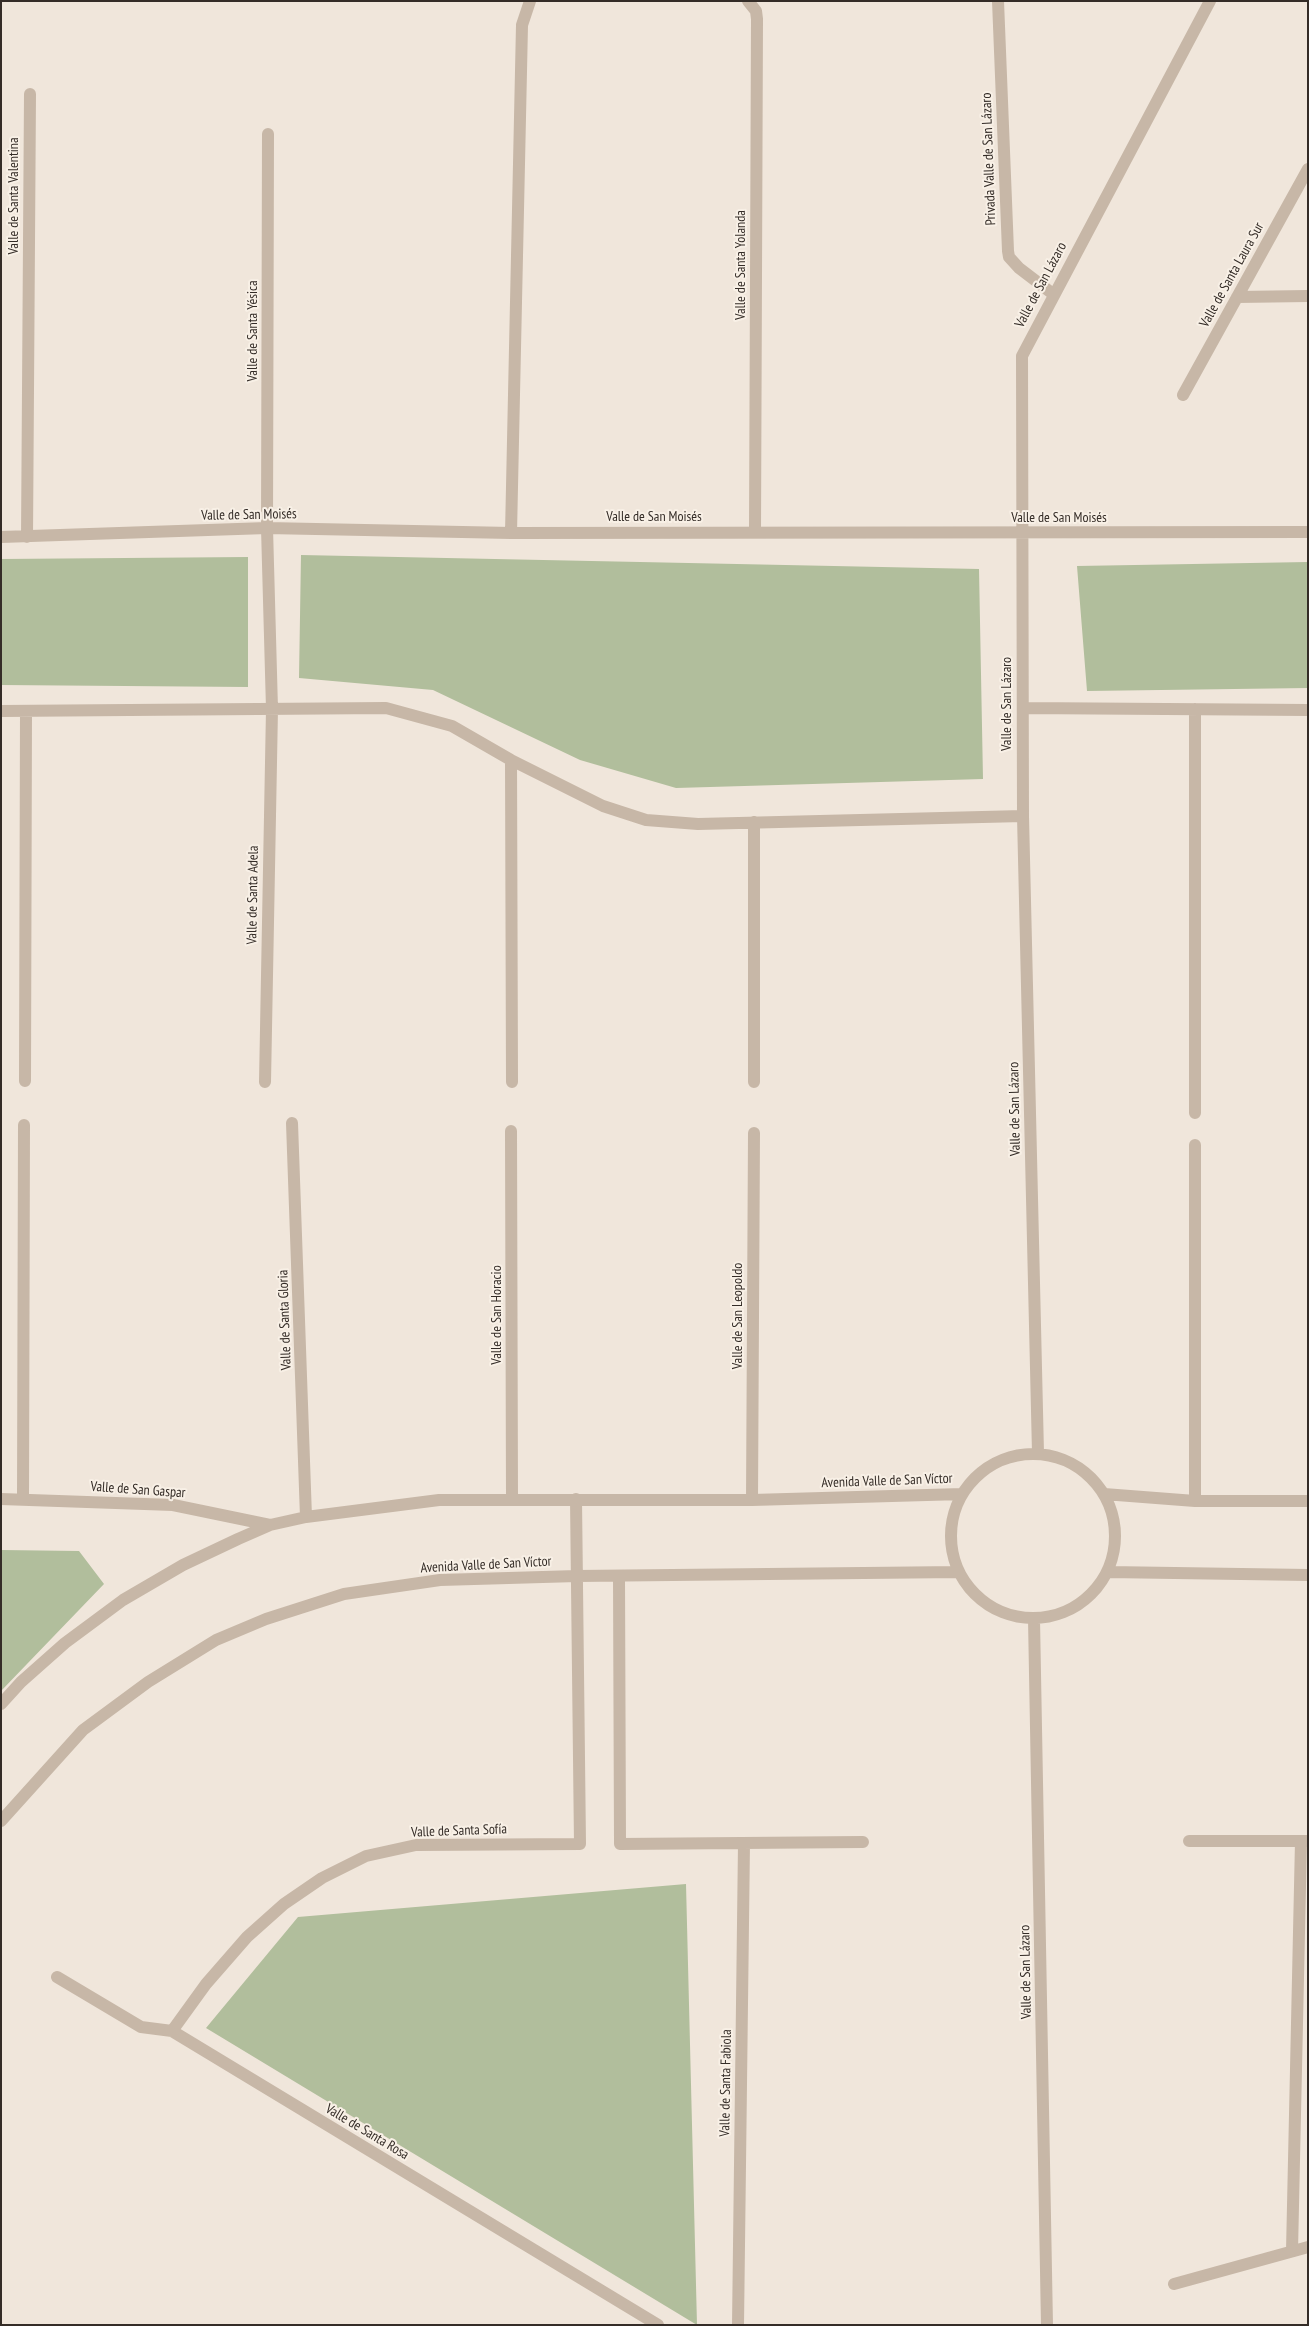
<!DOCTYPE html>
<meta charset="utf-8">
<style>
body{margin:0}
#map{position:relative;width:1309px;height:2326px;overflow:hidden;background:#f0e6db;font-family:"PT Sans Narrow",sans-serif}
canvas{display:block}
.frame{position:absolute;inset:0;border:2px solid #342c27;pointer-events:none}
</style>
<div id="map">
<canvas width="1309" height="2326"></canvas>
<div class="frame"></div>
</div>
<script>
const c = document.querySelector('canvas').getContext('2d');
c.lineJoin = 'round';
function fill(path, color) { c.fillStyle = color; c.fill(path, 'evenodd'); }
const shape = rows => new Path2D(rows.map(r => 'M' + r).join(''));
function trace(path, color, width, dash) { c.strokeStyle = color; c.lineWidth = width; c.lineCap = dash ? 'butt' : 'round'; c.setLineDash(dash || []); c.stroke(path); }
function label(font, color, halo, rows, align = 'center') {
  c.font = font + ' "PT Sans Narrow",sans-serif'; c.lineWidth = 4; c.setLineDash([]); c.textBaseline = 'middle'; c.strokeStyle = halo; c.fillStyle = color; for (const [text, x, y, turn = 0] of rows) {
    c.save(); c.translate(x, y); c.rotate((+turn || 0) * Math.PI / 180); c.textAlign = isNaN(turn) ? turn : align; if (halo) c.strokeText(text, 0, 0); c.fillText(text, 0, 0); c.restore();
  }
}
const green = shape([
 [301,555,979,569,983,779,676,788,580,760,433,690,299,678],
 [248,557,248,687,1,685,1,559],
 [1308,562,1308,688,1087,691,1077,566],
 [1,1550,79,1551,104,1584,1,1691],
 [686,1884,697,2325,206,2028,298,1917]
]);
const minor = shape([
 [748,1,756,11,757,19,755,532],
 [998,1,1008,251,1009,257,1019,268,1053,294],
 [1237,297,1308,296],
 [1183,395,1308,169],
 [511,533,522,25,530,1],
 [1,537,267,528,511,533,1308,532],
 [27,537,30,94],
 [1023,708,1308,710],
 [1,711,386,708,452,726,511,760,603,806,646,820,698,824,1023,816],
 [511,760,512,1082],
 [25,1081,26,711],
 [265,1082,272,709,267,528,268,134],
 [754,1082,754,822],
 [1195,1113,1195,709],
 [292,1123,306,1517],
 [511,1131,512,1500],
 [1038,1453,1023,816,1022,356,1210,1],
 '951 1536a82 82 0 1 1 164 0a82 82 0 1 1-164 0Z',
 [1104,1494,1195,1501,1308,1501],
 [1,1499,173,1505,270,1525],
 [23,1499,24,1125],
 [752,1500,754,1133],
 [1195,1501,1195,1145],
 [1108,1572,1308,1575],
 [619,1577,620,1844,863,1842],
 [1034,1619,1047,2325],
 [1,1704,21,1682,65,1643,123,1600,183,1565,238,1539,270,1525,306,1517,439,1500,752,1500,962,1494],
 [1,1821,83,1730,148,1682,216,1640,266,1619,344,1594,440,1580,577,1576,959,1572],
 [1189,1841,1308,1841],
 [57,1977,141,2027,172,2031,658,2325],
 [172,2031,206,1984,247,1937,284,1904,322,1878,366,1856,416,1845,580,1844,576,1499],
 [1292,2251,1301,1841],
 [1174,2284,1308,2247],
 [738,2325,744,1843]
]);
const streetNames = [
 ["Privada Valle de San Lázaro",989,159,-92],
 ["Valle de Santa Valentina",14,196,-90],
 ["Valle de Santa Yolanda",741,265,-90],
 ["Valle de Santa Laura Sur",1232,275,-61],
 ["Valle de San Lázaro",1041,285,-62],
 ["Valle de Santa Yésica",253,331,-90],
 ["Valle de San Moisés",249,515,-1],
 ["Valle de San Moisés",654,517],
 ["Valle de San Moisés",1059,518],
 ["Valle de San Lázaro",1007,704,-90],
 ["Valle de Santa Adela",253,895,-89],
 ["Valle de San Lázaro",1015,1109,-91],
 ["Valle de San Horacio",497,1315,-90],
 ["Valle de San Leopoldo",738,1316,-90],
 ["Valle de Santa Gloria",285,1320,-92],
 ["Avenida Valle de San Víctor",887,1481,-2],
 ["Valle de San Gaspar",138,1490,4],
 ["Avenida Valle de San Víctor",486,1565,-3],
 ["Valle de Santa Sofía",459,1831,-2],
 ["Valle de San Lázaro",1026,1972,-91],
 ["Valle de Santa Fabiola",726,2083,-89],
 ["Valle de Santa Rosa",367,2132,31]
];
fill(green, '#b1be9c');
trace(minor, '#c7b7a7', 12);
label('14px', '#342c27', '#f8f0e6', streetNames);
</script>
